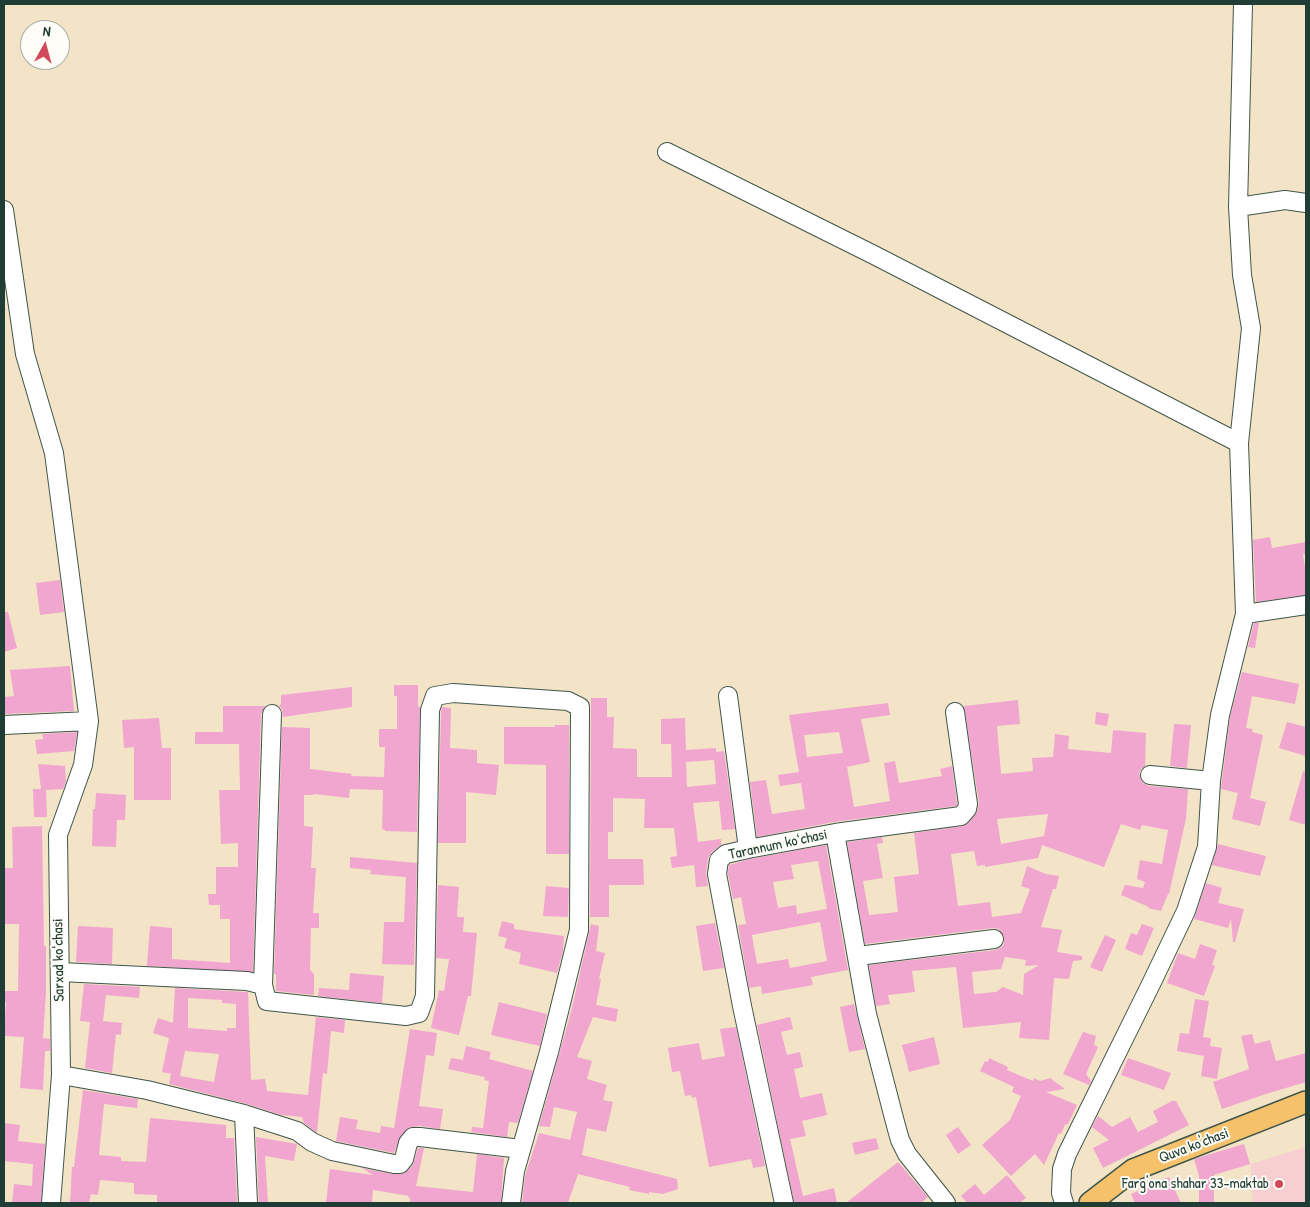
<!DOCTYPE html>
<meta charset="utf-8">
<style>
body{margin:0}
#map{position:relative;width:1310px;height:1207px;overflow:hidden;background:#f3e3c7;font-family:"Patrick Hand",sans-serif}
canvas{display:block}
.frame{position:absolute;inset:0;border:5px solid #1f3d34;pointer-events:none}
.north{position:absolute;left:20px;top:20px;width:50px;height:50px;box-sizing:border-box;background:#fdfcf7;border:1px solid #a4b0a9;border-radius:50%;rotate:7deg;font-size:14px;font-weight:700;line-height:20px;text-align:center;color:#1f3d34}
.north::after{content:'';display:block;margin:auto;width:18px;height:22px;background:#d1495b;clip-path:polygon(50% 0,100% 100%,50% 72%,0 100%)}
</style>
<div id="map">
<canvas width="1310" height="1207"></canvas>
<div class="frame"></div>
<div class="north">N</div>
</div>
<script>
const c = document.querySelector('canvas').getContext('2d');
c.lineJoin = 'round';
function fill(path, color) { c.fillStyle = color; c.fill(path, 'evenodd'); }
const shape = rows => new Path2D(rows.map(r => 'M' + r).join(''));
function trace(path, color, width, dash) { c.strokeStyle = color; c.lineWidth = width; c.lineCap = dash ? 'butt' : 'round'; c.setLineDash(dash || []); c.stroke(path); }
function label(font, color, halo, rows, align = 'center') {
  c.font = font + ' "Patrick Hand",sans-serif'; c.lineWidth = 4; c.setLineDash([]); c.textBaseline = 'middle'; c.strokeStyle = halo; c.fillStyle = color; for (const [text, x, y, turn = 0] of rows) {
    c.save(); c.translate(x, y); c.rotate((+turn || 0) * Math.PI / 180); c.textAlign = isNaN(turn) ? turn : align; if (halo) c.strokeText(text, 0, 0); c.fillText(text, 0, 0); c.restore();
  }
}
const built = shape([
 [1306,1147,1306,1203,1252,1203,1251,1164]
]);
const building = shape([
 [1270,537,1272,548,1306,542,1306,554,1303,554,1306,576,1306,595,1256,602,1253,540],
 [60,580,64,612,40,615,36,583],
 [4,612,8,612,17,648,4,652],
 [1254,623,1259,623,1255,648,1248,647],
 [70,666,74,711,4,714,4,697,14,696,10,670],
 [1242,672,1299,684,1295,704,1252,696,1246,728,1253,729,1252,732,1263,735,1250,798,1266,802,1260,826,1232,819,1238,793,1221,789,1230,717],
 [394,685,418,685,418,707,420,707,417,832,385,831,385,830,382,829,383,790,350,789,349,798,314,794,314,795,304,795,304,826,313,827,311,868,316,868,313,913,319,913,319,928,311,928,310,970,314,974,314,995,276,991,276,974,274,974,282,727,310,728,310,769,352,774,351,776,384,777,385,747,379,747,379,729,397,729,397,696,394,696],
 [352,687,352,707,283,717,282,709,279,706,281,704,281,695],
 [591,698,607,698,607,717,614,717,613,748,637,749,637,777,672,777,671,744,661,744,661,719,685,718,686,750,716,748,716,752,724,751,735,829,722,830,719,801,693,803,698,842,721,839,721,845,712,852,708,858,706,873,708,886,696,887,694,865,672,868,670,857,677,856,674,828,644,828,645,799,613,798,613,832,608,832,608,859,643,859,644,885,609,885,609,917,590,917],
 [714,760,716,784,687,787,686,762],
 [1018,700,1020,724,997,726,1001,774,1033,771,1032,758,1053,757,1055,734,1069,736,1068,749,1111,753,1113,730,1146,733,1145,766,1141,769,1139,774,1143,783,1149,786,1188,789,1186,819,1169,894,1168,894,1161,911,1148,908,1149,907,1121,895,1125,885,1143,888,1145,882,1137,879,1140,860,1162,864,1168,830,1142,825,1140,830,1121,824,1104,867,1042,845,1038,858,985,867,985,865,977,866,974,851,951,854,958,906,990,902,992,917,1021,913,1030,889,1021,886,1027,866,1046,874,1059,876,1056,889,1053,889,1041,927,1062,930,1057,952,1082,956,1082,960,1073,961,1069,979,1054,978,1049,1040,1019,1038,1021,1022,963,1028,956,967,912,971,915,992,888,995,890,1004,876,1006,869,965,995,950,1000,948,1004,944,1004,937,999,929,993,928,865,944,847,842,882,837,883,843,877,844,883,878,863,881,869,915,898,912,894,877,919,874,914,833,963,826,969,823,977,811,979,803,964,706],
 [1048,814,1044,836,1001,844,997,819],
 [1005,957,1026,960,1025,966,1039,965,1024,974,1023,995,1003,987,996,992,974,994,972,972,1001,969],
 [888,703,890,715,861,719,870,762,847,767,854,807,890,801,884,763,895,761,899,783,942,776,940,769,952,766,957,804,956,806,834,822,757,837,750,782,766,780,772,814,805,809,801,783,780,786,778,775,799,772,789,715],
 [839,732,843,753,807,757,804,735],
 [223,706,265,706,261,714,253,972,147,966,150,926,172,928,172,959,230,963,230,919,220,919,220,905,209,905,208,894,216,894,216,867,238,867,238,843,221,844,219,790,240,790,239,744,195,744,195,732,223,732],
 [442,707,451,708,450,748,477,750,477,763,499,765,496,795,466,792,466,843,438,843,441,712],
 [1096,712,1109,714,1107,726,1095,724],
 [159,718,162,748,171,748,171,800,134,800,134,747,124,748,122,720],
 [1287,722,1306,727,1306,756,1279,748],
 [1174,724,1191,725,1187,768,1170,766],
 [555,725,569,725,569,854,546,854,546,765,504,764,504,727,555,727],
 [77,732,74,751,37,754,35,740,43,739,42,734],
 [38,764,65,766,66,781,63,789,46,790,47,817,34,817,33,789,41,789],
 [1303,771,1306,772,1306,825,1289,820],
 [96,793,126,795,125,820,117,820,116,847,92,846,93,809,95,809],
 [42,826,44,946,46,946,46,992,43,1038,50,1039,50,1051,45,1051,43,1090,20,1088,24,1037,4,1036,6,1002,4,1002,4,991,18,991,19,924,4,924,4,868,13,868,12,827],
 [1218,844,1266,856,1260,876,1212,865],
 [826,845,848,970,811,977,813,985,762,994,761,986,749,988,738,925,746,924,741,897,733,899,728,874,729,865,750,859],
 [818,861,827,909,797,914,796,905,778,908,773,882,794,879,791,865],
 [820,922,827,961,790,968,788,959,757,964,752,935],
 [350,857,417,863,414,965,382,964,384,922,404,922,406,877,370,874,371,870,350,868],
 [1206,883,1222,888,1218,903,1244,909,1235,942,1233,942,1231,919,1228,928,1194,919],
 [438,885,459,887,457,917,464,917,463,932,477,933,471,996,468,996,459,1035,431,1028,439,990,444,991,449,959,436,958],
 [546,886,569,888,568,917,543,916],
 [502,921,514,924,514,929,564,936,563,951,557,973,519,964,521,953,504,948,507,938,498,936],
 [715,923,724,968,703,971,696,926],
 [591,924,599,926,596,951,605,953,599,979,601,979,596,1005,618,1009,616,1022,593,1017,577,1057,592,1061,587,1079,607,1085,603,1100,613,1102,606,1132,587,1128,582,1155,677,1179,678,1189,663,1194,649,1192,649,1194,629,1190,630,1187,578,1174,568,1203,522,1203,525,1176,539,1133,570,1140,577,1112,554,1107,550,1127,539,1126,571,1012],
 [1142,924,1154,928,1142,956,1125,949,1131,933,1137,935],
 [78,926,113,928,112,964,76,962],
 [1105,935,1116,940,1102,972,1090,967],
 [1200,944,1217,950,1212,965,1215,966,1204,996,1167,983,1178,953,1195,959],
 [350,973,384,976,382,1003,318,996,319,988,349,990],
 [84,984,140,987,139,998,106,995,103,1021,122,1023,121,1035,116,1034,112,1073,85,1068,90,1022,80,1021],
 [175,988,248,992,251,1080,265,1079,267,1091,308,1095,316,1017,345,1020,344,1033,331,1031,327,1074,323,1073,317,1133,304,1123,302,1117,281,1115,247,1104,169,1084,171,1074,177,1075,162,1072,169,1038,153,1033,158,1018,173,1023],
 [188,998,222,1000,222,1003,236,1004,236,1028,227,1028,227,1031,188,1028],
 [185,1051,219,1054,214,1082,180,1076],
 [1195,999,1209,1001,1203,1037,1211,1038,1210,1046,1222,1048,1217,1079,1201,1076,1204,1056,1177,1051,1180,1033,1189,1034],
 [499,1002,547,1014,540,1046,491,1035],
 [854,1004,865,1049,849,1052,840,1007],
 [790,1017,793,1029,781,1032,787,1055,800,1052,803,1067,794,1069,800,1098,822,1093,827,1115,802,1121,806,1136,790,1139,803,1196,834,1188,837,1203,794,1203,757,1025],
 [736,1027,765,1166,753,1168,751,1159,709,1167,696,1097,692,1098,691,1095,685,1096,680,1071,672,1072,668,1048,699,1043,702,1060,725,1056,720,1029],
 [410,1029,437,1033,434,1056,426,1055,419,1106,443,1109,440,1129,420,1126,408,1128,400,1137,394,1153,336,1141,340,1117,358,1120,356,1129,380,1133,381,1126,394,1128],
 [1083,1032,1096,1036,1094,1045,1098,1047,1086,1074,1091,1081,1089,1085,1063,1074],
 [1252,1034,1255,1044,1270,1040,1276,1061,1306,1053,1306,1082,1269,1093,1222,1109,1213,1082,1249,1069,1241,1036],
 [934,1037,940,1064,909,1072,902,1045],
 [466,1046,491,1052,489,1059,533,1071,518,1123,509,1122,507,1137,471,1132,472,1127,483,1128,489,1081,484,1080,485,1077,448,1069,451,1058,463,1060],
 [989,1058,1008,1067,1007,1070,1033,1081,1034,1078,1040,1081,1050,1078,1065,1089,1046,1092,1077,1105,1068,1124,1065,1125,1061,1134,1059,1133,1044,1165,1035,1154,1011,1176,982,1145,1010,1120,1021,1096,1012,1092,1014,1087,980,1071,985,1061,988,1062],
 [1128,1058,1171,1073,1164,1090,1121,1075],
 [83,1090,138,1099,137,1108,104,1104,99,1155,121,1157,121,1161,146,1162,150,1118,226,1125,226,1138,234,1138,237,1203,157,1203,157,1195,134,1194,134,1183,100,1180,98,1195,91,1194,89,1203,70,1203,72,1167,74,1167],
 [1172,1101,1176,1101,1189,1125,1103,1168,1093,1148,1109,1140,1092,1127,1098,1116,1112,1127,1130,1117,1138,1132,1158,1122,1153,1111],
 [4,1123,20,1125,18,1141,45,1144,41,1203,12,1203,14,1184,32,1186,33,1164,4,1161],
 [958,1127,971,1145,958,1154,946,1135],
 [256,1137,297,1144,294,1161,265,1156,268,1203,259,1203],
 [876,1138,879,1149,855,1155,852,1143],
 [1244,1144,1250,1164,1214,1175,1214,1203,1199,1203,1199,1176,1194,1159],
 [418,1148,424,1148,416,1186,473,1192,477,1154,504,1158,501,1203,410,1203,410,1198,408,1198,409,1196,373,1190,372,1203,326,1203,330,1169,373,1175,362,1168,392,1174,404,1174,413,1165],
 [898,1162,928,1197,921,1203,846,1203],
 [1007,1175,1026,1198,1019,1203,967,1203,961,1196,975,1184,984,1195],
 [1169,1177,1181,1203,1135,1203,1131,1194]
]);
const minor = shape([
 [667,152,874,255,1239,443,1245,614,1220,715,1211,781,1207,847,1186,911,1151,984,1067,1154,1062,1169,1061,1193,1064,1203],
 [1238,207,1285,200,1306,203],
 [4,210,25,354,54,453,89,721,83,765,58,835,61,1075,51,1203],
 [1239,443,1251,328,1242,275,1238,207,1243,4],
 [1245,614,1306,605],
 [728,696,748,849],
 [4,725,89,721],
 [1150,775,1211,781],
 [835,833,867,1014,895,1122,900,1140,907,1154,946,1203],
 [858,956,994,939],
 [60,972,247,981,263,985,267,1001,406,1016,419,1013,425,996,430,710,435,696,453,693,568,701,580,707,579,930,549,1052,515,1171,511,1203],
 [263,985,272,714],
 [61,1075,147,1090,244,1114,297,1131,312,1142,332,1151,394,1164,400,1164,404,1159,408,1143,413,1137,420,1137,521,1149],
 [244,1114,248,1203],
 [784,1203,742,1006,717,874,719,860,726,854,748,849,835,833,961,816,967,809,968,804,955,712]
]);
const major = shape([
 [1090,1203,1133,1170,1306,1102]
]);
const markers = [
 [1279,1184,5,"#d1495b"]
];
const streetNames = [
 ["Tarannum koʻchasi",778,845,-12],
 ["Sarxad koʻchasi",59,960,-91],
 ["Quva ko'chasi",1194,1146,-21]
];
const poiNames = [
 ["Farg'ona shahar 33-maktab",1269,1184]
];
fill(built, '#f7cfd1');
fill(building, '#f1a6d0');
trace(minor, '#3f564a', 20);
trace(major, '#3f564a', 24);
trace(minor, '#fff', 18);
trace(major, '#f5c16b', 21);
for (const [x, y, r, color] of markers) { const dot = new Path2D(); dot.arc(x, y, r, 0, 2 * Math.PI); c.fillStyle = color; c.fill(dot); trace(dot, '#fdfcf7', 2); }
label('15px', '#1f3d34', '#fdfcf7', streetNames);
label('15px', '#1f3d34', '#fdfcf7', poiNames, 'right');
</script>
